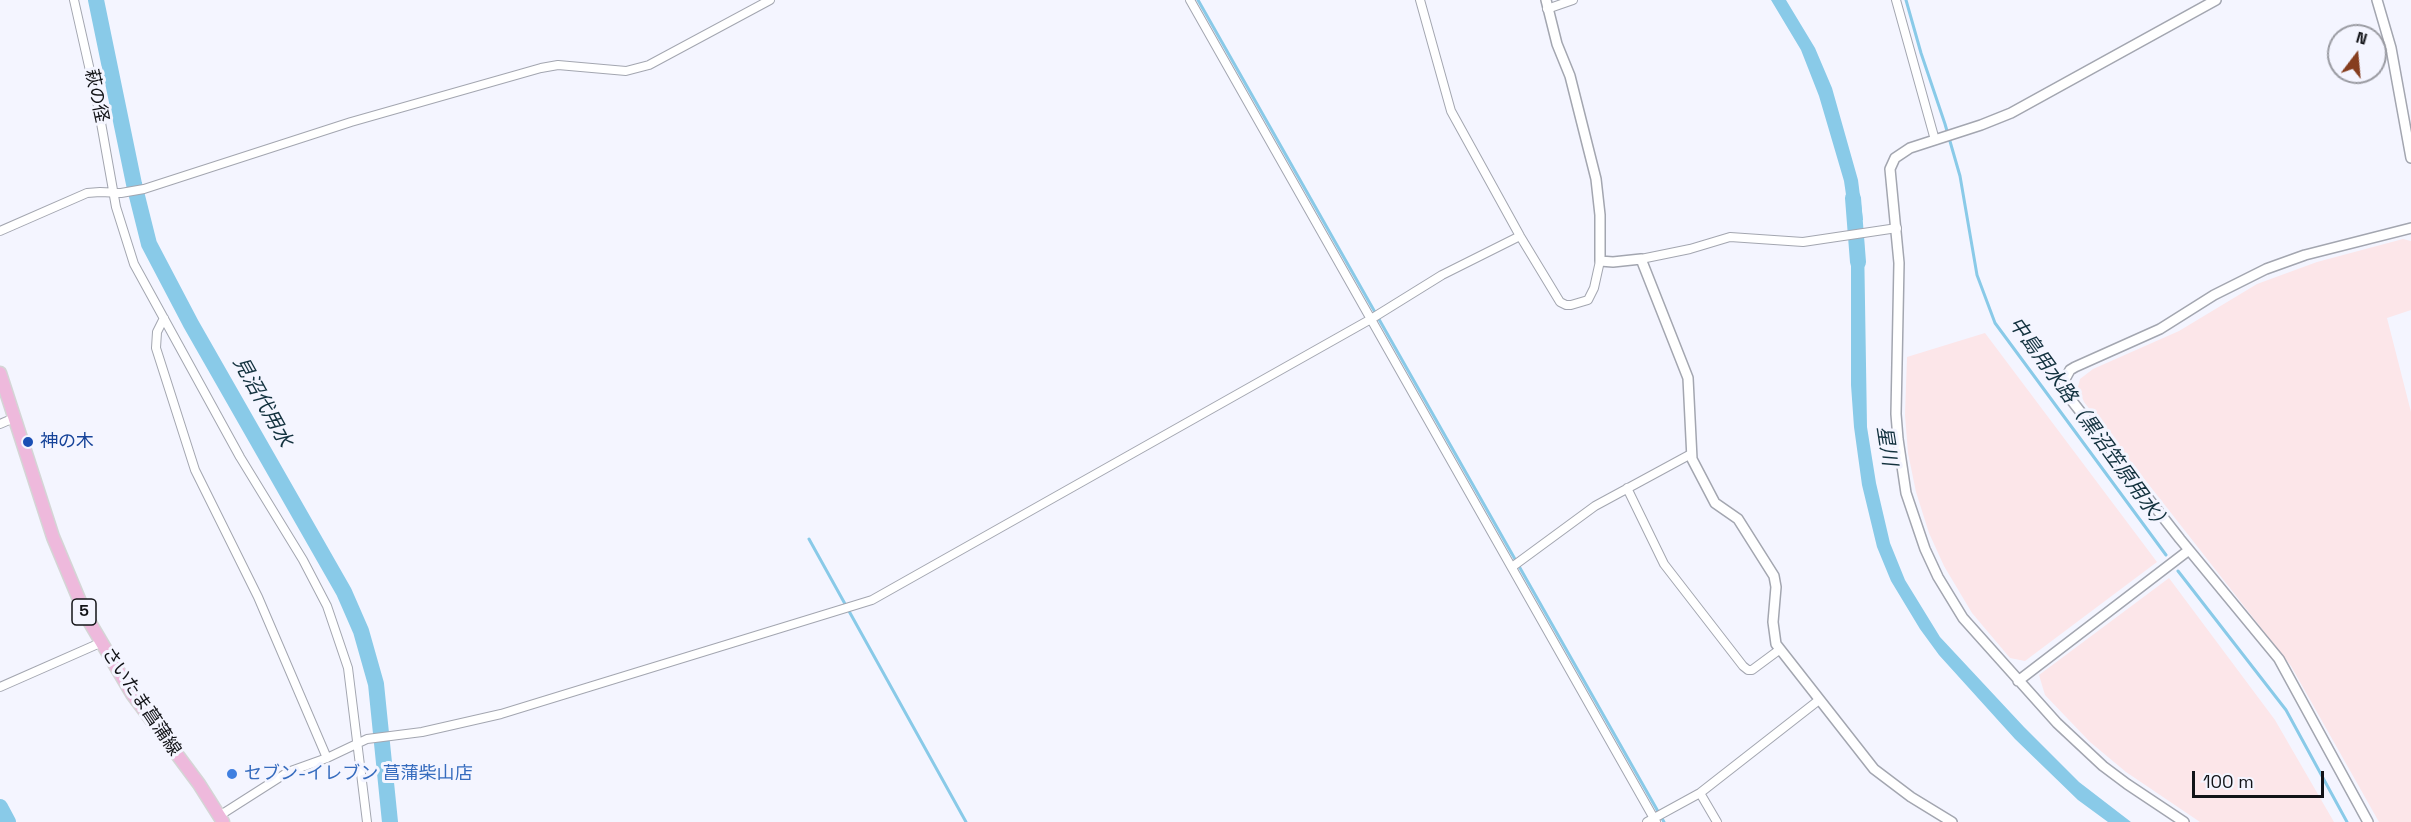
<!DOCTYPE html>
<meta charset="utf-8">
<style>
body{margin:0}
#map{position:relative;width:2411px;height:822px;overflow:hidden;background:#f4f5ff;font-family:"Space Grotesk",sans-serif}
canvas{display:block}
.north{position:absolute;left:2327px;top:24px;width:60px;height:60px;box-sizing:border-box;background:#f4f5ff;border:2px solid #9a9ba2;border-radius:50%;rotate:16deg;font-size:16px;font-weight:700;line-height:24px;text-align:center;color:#121317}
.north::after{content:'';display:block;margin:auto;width:21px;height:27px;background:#863e1f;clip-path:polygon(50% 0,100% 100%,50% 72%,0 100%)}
.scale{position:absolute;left:2192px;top:771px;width:132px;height:27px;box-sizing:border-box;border:3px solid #121317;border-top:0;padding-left:8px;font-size:18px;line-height:21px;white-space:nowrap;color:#121317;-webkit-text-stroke:4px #f4f5ff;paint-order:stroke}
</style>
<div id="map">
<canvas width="2411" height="822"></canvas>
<div class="north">N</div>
<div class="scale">100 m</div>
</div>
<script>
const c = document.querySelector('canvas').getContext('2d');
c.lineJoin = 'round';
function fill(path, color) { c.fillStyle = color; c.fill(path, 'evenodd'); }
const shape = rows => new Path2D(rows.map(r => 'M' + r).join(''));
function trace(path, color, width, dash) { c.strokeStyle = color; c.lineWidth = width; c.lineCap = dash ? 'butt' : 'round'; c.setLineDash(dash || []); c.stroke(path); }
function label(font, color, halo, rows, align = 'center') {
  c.font = font + ' "Space Grotesk","Noto Sans JP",sans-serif'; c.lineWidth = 6; c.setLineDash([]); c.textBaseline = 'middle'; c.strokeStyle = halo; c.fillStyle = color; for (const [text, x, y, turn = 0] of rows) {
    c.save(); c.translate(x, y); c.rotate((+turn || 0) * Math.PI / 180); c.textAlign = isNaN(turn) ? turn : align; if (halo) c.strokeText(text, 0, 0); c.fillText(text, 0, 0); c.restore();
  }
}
const industrial = shape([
 [2403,239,2411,241,2411,310,2387,318,2411,412,2411,822,2379,822,2291,666,2084,402,2078,387,2080,379,2093,369,2179,331,2257,284,2317,262],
 [1985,333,2157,562,2025,661,2010,658,1972,613,1944,566,1929,533,1916,492,1908,453,1905,415,1907,357],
 [2169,578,2275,720,2334,822,2200,822,2126,772,2090,742,2045,695,2039,675]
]);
const water = shape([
 [1771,0,1786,0,1815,48,1832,88,1858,180,1863,220,1850,222,1844,181,1819,96,1801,50],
 [1864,240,1867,427,1876,483,1890,543,1905,580,1940,637,2024,727,2079,782,2131,822,2108,822,2078,800,2015,739,1939,655,1920,629,1891,581,1877,547,1862,485,1854,427,1851,385,1851,242]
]);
const stream = shape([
 [1198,0,1664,822],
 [1906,0,1921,53,1945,124,1960,176,1977,275,1995,323,2166,555],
 [809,539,966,822],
 [2178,571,2286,710,2347,822]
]);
const river = shape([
 [96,0,134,184,149,244,191,324,344,592,361,631,376,684,390,822],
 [1853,198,1858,262],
 [0,807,8,822]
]);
const minor = shape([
 [74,0,98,106,116,207,134,264,240,457,303,560,327,606,348,668,367,822],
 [1190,0,1656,822],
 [1420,0,1451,111,1520,236,1560,302,1566,305,1571,305,1588,300,1594,288,1600,261],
 [1896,0,1935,140],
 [1547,9,1573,0],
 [0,231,87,193,100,192,121,193,144,189,351,122,541,68,558,65,626,71,649,65,770,0],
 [1641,259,1690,249,1730,237,1803,242,1897,228],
 [164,318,157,332,156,348,195,470,258,597,327,758],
 [0,424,14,418],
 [1627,488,1664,564,1743,666,1748,670,1752,670,1779,650],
 [1512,567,1595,506,1691,454],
 [0,687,100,643],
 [1700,793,1717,822],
 [219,816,288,772,327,758,367,739,422,732,501,714,872,600,1371,319,1442,275,1520,236],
 [1647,822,1700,793,1819,700]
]);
const tertiary = shape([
 [1546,0,1557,44,1570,76,1596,179,1600,215,1600,261,1613,262,1641,259,1688,378,1692,459,1715,503,1738,519,1774,576,1776,587,1773,622,1776,644,1874,769,1911,797,1952,822],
 [2377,0,2391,48,2411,158],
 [2018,681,2189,550],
 [2184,822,2127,784,2103,766,2057,723,1963,618,1938,577,1925,549,1906,493,1898,439,1896,414,1899,263,1890,169,1895,158,1910,148,1981,125,2011,113,2216,0],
 [2368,822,2279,659,2180,539,2072,401,2067,393,2064,381,2070,370,2075,367,2160,329,2214,295,2266,269,2305,255,2411,228]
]);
const primary = shape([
 [0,373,53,537,86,616,132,694,199,784,223,822]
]);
const markers = [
 [28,442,6,"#1a4fb4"],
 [232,774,6,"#3f7fe0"]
];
const shields = [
 [84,612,24]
];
const shieldNames = [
 ["5",84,612]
];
const streetNames = [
 ["萩の径",96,96,78],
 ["さいたま菖蒲線",141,702,56]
];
const transitNames = [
 ["神の木",40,442]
];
const shopNames = [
 ["セブン-イレブン 菖蒲柴山店",244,774]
];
const waterNames = [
 ["見沼代用水",262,402,61],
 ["中島用水路（黒沼笠原用水）",2089,425,54],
 ["星川",1886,446,81]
];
fill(industrial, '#fce6e9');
fill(water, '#89cae8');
trace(stream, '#89cae8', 3);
trace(river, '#89cae8', 16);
trace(minor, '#a3a6b0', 10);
trace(tertiary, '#a3a6b0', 12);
trace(primary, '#d4d5d5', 15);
trace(minor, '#fff', 8);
trace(tertiary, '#fff', 9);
trace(primary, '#eeb9dc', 12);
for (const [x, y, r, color] of markers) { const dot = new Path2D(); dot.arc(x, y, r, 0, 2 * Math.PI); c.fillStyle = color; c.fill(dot); trace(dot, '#f4f5ff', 2); }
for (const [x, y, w] of shields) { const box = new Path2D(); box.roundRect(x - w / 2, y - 13, w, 26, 4.5); c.fillStyle = '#f4f5ff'; c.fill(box); trace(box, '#121317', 1.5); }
label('bold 16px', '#121317', null, shieldNames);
label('18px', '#121317', '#f4f5ff', streetNames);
label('18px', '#164399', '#f4f5ff', transitNames, 'left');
label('18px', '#366cbe', '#f4f5ff', shopNames, 'left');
label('italic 20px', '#12313e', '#f4f5ff', waterNames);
</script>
